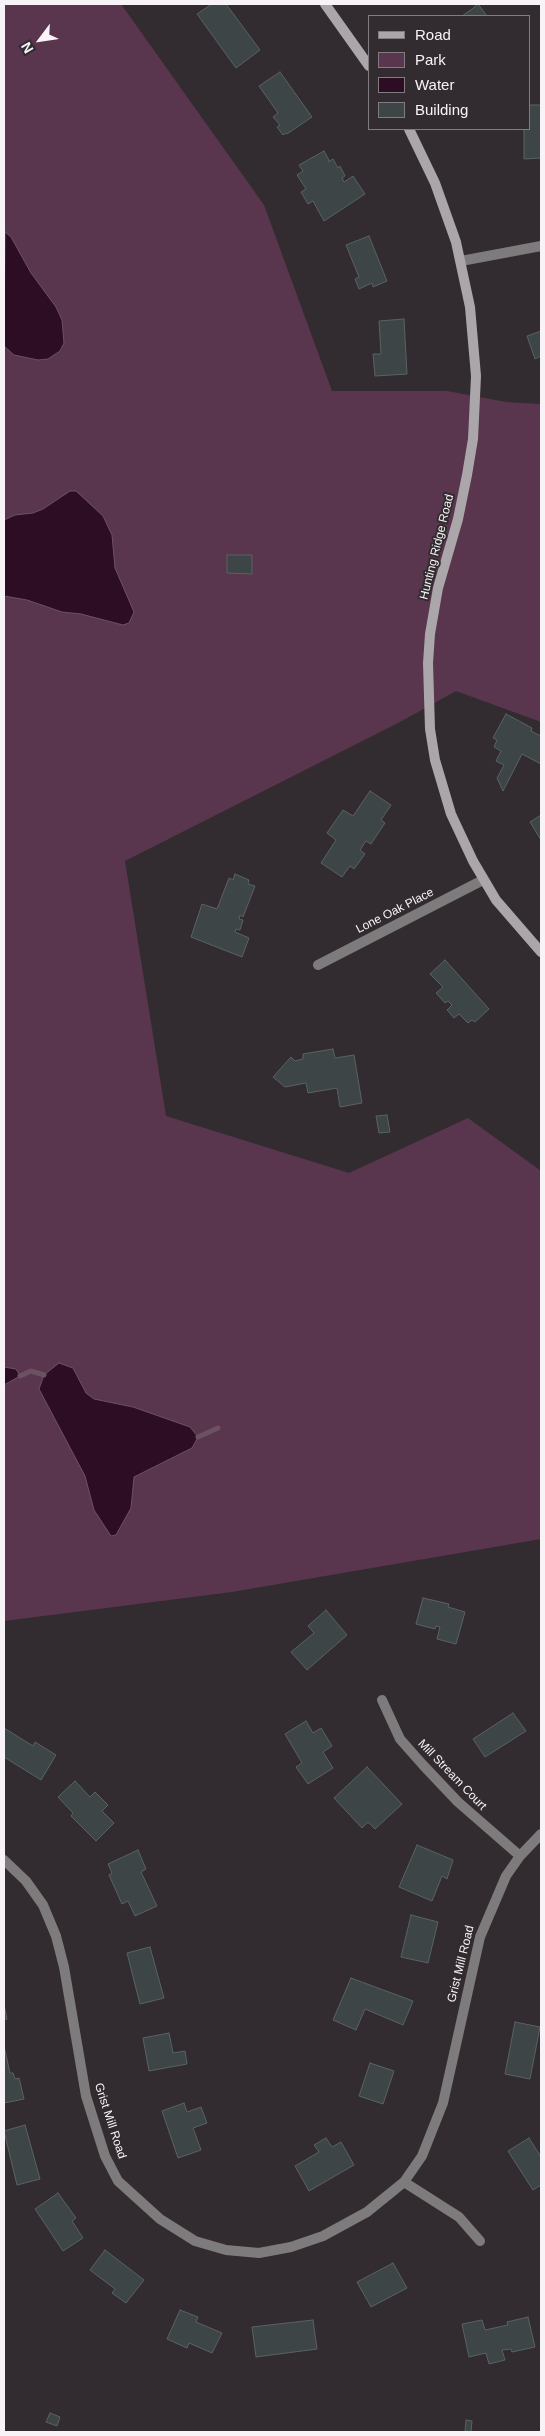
<!DOCTYPE html>
<style>
body{margin:0}
#map{position:relative;width:545px;height:2436px;overflow:hidden;background:#322c30;font-family:Arial,sans-serif}
canvas{display:block}
.frame{position:absolute;inset:0;border:5px solid #f8f3f6;pointer-events:none}
.legend{position:absolute;left:368px;top:15px;width:162px;height:115px;box-sizing:border-box;background:#322c30;border:1px solid #817c7f;margin:0;padding:6px 9px;list-style:none;font-size:15px;color:#f8f3f6}
.legend li{display:flex;align-items:center;gap:10px;height:25px}
.legend b{width:25px;border:1px solid #817c7f}
.north{position:absolute;left:15px;top:15px;width:50px;height:50px;-webkit-text-stroke:4px #322c30;paint-order:stroke;rotate:239deg;font-size:14px;font-weight:700;line-height:20px;text-align:center;color:#f8f3f6}
.north::after{content:'';display:block;margin:auto;width:18px;height:22px;background:#f8f3f6;clip-path:polygon(50% 0,100% 100%,50% 72%,0 100%)}
</style>
<div id="map">
<canvas width="545" height="2436"></canvas>
<div class="frame"></div>
<ul class="legend">
<li><b style="height:6px;background:#aba6a9"></b>Road</li>
<li><b style="height:14px;background:#59364d"></b>Park</li>
<li><b style="height:14px;background:#2d0d23"></b>Water</li>
<li><b style="height:14px;background:#3d4547"></b>Building</li>
</ul>
<div class="north">N</div>
</div>
<script>
const c = document.querySelector('canvas').getContext('2d');
c.lineJoin = 'round';
function fill(path, color) { c.fillStyle = color; c.fill(path, 'evenodd'); }
const shape = rows => new Path2D(rows.map(r => 'M' + r).join(''));
function trace(path, color, width, dash) { c.strokeStyle = color; c.lineWidth = width; c.lineCap = dash ? 'butt' : 'round'; c.setLineDash(dash || []); c.stroke(path); }
function label(font, color, halo, rows, align = 'center') {
  c.font = font + ' Arial,sans-serif'; c.lineWidth = 4; c.setLineDash([]); c.textBaseline = 'middle'; c.strokeStyle = halo; c.fillStyle = color; for (const [text, x, y, turn = 0] of rows) {
    c.save(); c.translate(x, y); c.rotate((+turn || 0) * Math.PI / 180); c.textAlign = isNaN(turn) ? turn : align; if (halo) c.strokeText(text, 0, 0); c.fillText(text, 0, 0); c.restore();
  }
}
const green = shape([
 [4,4,121,4,264,205,332,391,447,391,506,402,541,404,541,722,456,691,398,723,125,861,166,1116,349,1173,468,1118,541,1171,541,1539,232,1592,4,1621]
]);
const water = shape([
 [5,232,11,237,31,273,56,307,62,320,64,343,60,351,48,359,38,360,14,355,4,346,5,232],
 [70,491,76,491,103,516,112,535,115,568,134,612,129,623,123,625,81,614,62,612,27,600,4,596,4,520,15,515,33,513,43,509,70,491],
 [59,1363,73,1368,86,1393,94,1399,133,1407,190,1427,198,1437,192,1448,134,1477,131,1508,116,1535,111,1536,94,1510,85,1476,39,1389,44,1375,59,1363],
 [4,1367,16,1369,20,1376,4,1385,4,1367]
]);
const stream = shape([
 [20,1376,31,1371,44,1375],
 [198,1437,218,1428]
]);
const building = shape([
 [212,4,226,4,260,50,236,68,197,14,212,4],
 [478,4,487,16,462,16,472,9,478,4],
 [280,72,312,117,287,134,286,133,283,135,277,127,280,125,273,117,278,113,259,86,280,72],
 [529,105,541,105,541,158,524,159,524,129,529,129,529,105],
 [324,151,329,160,328,162,333,159,338,168,340,166,345,176,342,178,344,182,353,176,365,194,324,221,313,201,308,204,301,192,306,189,297,175,303,171,299,165,324,151],
 [369,236,387,281,373,287,372,283,359,289,355,279,359,277,346,245,369,236],
 [404,319,407,374,375,376,373,354,381,354,379,321,404,319],
 [541,331,541,356,535,359,527,336,541,331],
 [227,555,252,555,252,574,227,573,227,555],
 [506,714,532,728,531,731,541,736,541,764,522,754,503,791,497,778,504,765,496,761,501,751,494,747,497,740,493,738,506,714],
 [370,791,391,805,381,820,385,823,371,844,366,841,360,850,365,854,354,869,350,866,342,877,321,863,336,840,327,833,343,810,353,816,370,791],
 [541,815,541,840,530,822,541,815],
 [235,874,249,880,248,884,255,886,243,917,240,915,239,919,243,920,240,930,236,929,235,932,249,938,242,957,191,937,202,904,217,909,229,878,233,880,235,874],
 [445,960,489,1009,475,1022,472,1020,468,1023,459,1014,454,1018,447,1010,452,1005,448,1001,445,1003,436,993,443,987,430,974,445,960],
 [333,1049,335,1058,354,1055,362,1103,340,1107,337,1088,308,1093,306,1083,285,1087,273,1077,291,1057,295,1061,303,1059,303,1054,333,1049],
 [387,1115,390,1132,379,1133,376,1116,387,1115],
 [423,1598,449,1604,448,1607,465,1612,456,1644,437,1639,440,1627,436,1626,435,1629,416,1624,423,1598],
 [326,1610,347,1635,307,1670,291,1652,314,1633,308,1626,326,1610],
 [513,1713,526,1731,485,1757,473,1739,513,1713],
 [306,1721,313,1733,321,1728,332,1746,323,1752,333,1768,308,1784,296,1767,302,1763,285,1734,306,1721],
 [4,1728,33,1746,35,1742,56,1755,41,1780,4,1757,4,1728],
 [367,1767,402,1804,375,1829,368,1822,362,1828,334,1798,367,1767],
 [75,1781,90,1797,95,1792,108,1805,102,1811,114,1823,96,1841,71,1816,73,1813,58,1797,75,1781],
 [417,1845,453,1860,447,1879,442,1876,432,1901,399,1887,417,1845],
 [138,1850,146,1869,141,1872,157,1906,135,1916,128,1901,122,1904,109,1875,112,1873,108,1864,138,1850],
 [411,1915,438,1922,428,1963,401,1957,411,1915],
 [150,1947,164,1998,140,2004,127,1953,150,1947],
 [351,1978,413,2001,403,2025,365,2009,356,2030,333,2020,351,1978],
 [4,2005,7,2019,4,2020,4,2005],
 [515,2022,540,2027,530,2079,505,2074,515,2022],
 [169,2033,173,2053,185,2051,187,2064,149,2071,143,2038,169,2033],
 [4,2046,10,2073,13,2073,15,2079,19,2078,24,2099,4,2103,4,2046],
 [370,2063,394,2071,383,2104,359,2096,370,2063],
 [184,2103,187,2112,201,2107,207,2123,193,2128,201,2150,178,2158,162,2111,184,2103],
 [25,2125,40,2179,17,2185,4,2131,25,2125],
 [326,2138,332,2147,341,2142,354,2165,309,2191,295,2166,319,2152,314,2145,326,2138],
 [529,2138,541,2157,541,2185,533,2190,508,2151,529,2138],
 [58,2193,76,2218,72,2221,83,2238,63,2251,35,2209,58,2193],
 [105,2250,144,2280,126,2303,112,2293,115,2289,90,2270,105,2250],
 [393,2263,407,2288,371,2307,357,2282,393,2263],
 [180,2310,198,2317,196,2322,222,2333,212,2353,189,2343,187,2348,167,2339,180,2310],
 [528,2317,535,2347,512,2352,511,2349,502,2350,505,2360,489,2364,486,2353,469,2357,462,2324,482,2320,485,2330,508,2325,507,2322,528,2317],
 [313,2320,317,2349,256,2357,252,2327,313,2320],
 [50,2413,60,2417,57,2426,46,2422,50,2413],
 [466,2420,472,2421,471,2432,465,2431,466,2420]
]);
const street = shape([
 [461,261,541,246],
 [318,965,483,880],
 [382,1700,400,1739,423,1765,458,1802,520,1856],
 [4,1860,26,1881,43,1905,56,1936,64,1967,86,2096,105,2156,118,2181,160,2219,195,2241,226,2250,259,2253,291,2247,323,2236,367,2212,404,2182,422,2156,443,2103,480,1937,506,1876,520,1856,541,1834],
 [404,2182,459,2217,480,2241]
]);
const secondary = shape([
 [325,4,369,66],
 [409,129,435,183,456,242,470,307,476,376,473,439,467,475,458,519,438,588,430,634,428,663,430,729,435,760,451,814,473,861,496,900,541,952]
]);
const streetNames = [
 ["Hunting Ridge Road",437,547,-76],
 ["Lone Oak Place",395,911,-27],
 ["Mill Stream Court",452,1775,46],
 ["Grist Mill Road",461,1964,-76],
 ["Grist Mill Road",110,2121,72]
];
fill(green, '#59364d');
fill(water, '#2d0d23');
trace(water, '#6a5262', 1);
trace(stream, '#6a5262', 5);
fill(building, '#3d4547');
trace(building, '#596264', 1);
trace(street, '#7e7b7d', 10);
trace(secondary, '#aba6a9', 10);
label('12px', '#f8f3f6', '#322c30', streetNames);
</script>
